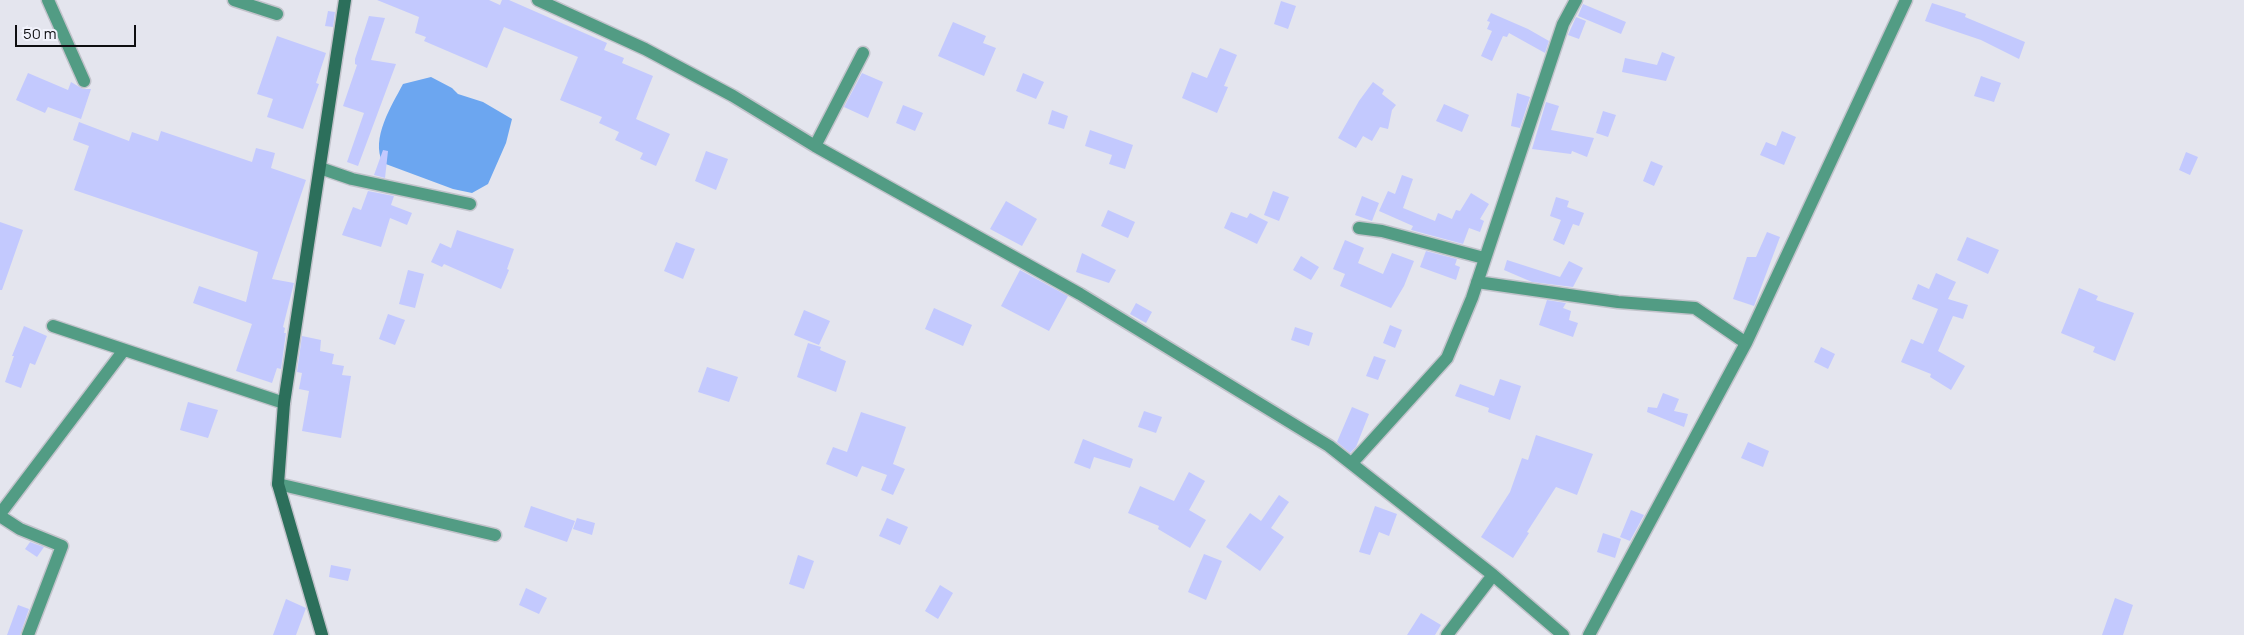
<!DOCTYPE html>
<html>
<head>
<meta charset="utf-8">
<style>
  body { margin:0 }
  #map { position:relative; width:2244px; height:635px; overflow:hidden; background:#e4e5ee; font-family:Manrope,sans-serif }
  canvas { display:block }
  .scale { position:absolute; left:15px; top:25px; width:121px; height:22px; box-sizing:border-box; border:2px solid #0e0e11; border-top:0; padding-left:6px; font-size:15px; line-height:18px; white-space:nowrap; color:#0e0e11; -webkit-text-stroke:4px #f1f2fb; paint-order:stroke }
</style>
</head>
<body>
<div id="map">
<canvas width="2244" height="635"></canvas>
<div class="scale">50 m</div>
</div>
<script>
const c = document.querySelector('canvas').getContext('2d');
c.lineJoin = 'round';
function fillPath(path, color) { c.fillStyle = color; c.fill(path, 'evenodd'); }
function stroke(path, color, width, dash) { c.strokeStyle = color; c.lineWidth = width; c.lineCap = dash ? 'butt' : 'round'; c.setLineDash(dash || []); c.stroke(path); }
const water = new Path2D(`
  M431,77L452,88L458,94L483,102L512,119L506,143L488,184L472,193L453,189L383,163C370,139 392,105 403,84Z`);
const building = new Path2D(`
  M377,0H489L500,5L502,0H509L607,43L604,50L624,58L622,63L653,76L636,119L670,134L656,166L640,159L643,153L615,140L619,132L599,123L602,117L560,100L578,57L504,27L487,68L424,41L426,37L415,33L419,17Z
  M1281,1L1296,6L1288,29L1274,24Z
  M1932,3L1966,14L1965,17L2025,42L2019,59L1981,40L1925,21Z
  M1583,4L1626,22L1621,34L1578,16Z
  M328,11L335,12L333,27L325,26Z
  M1491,13L1528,29L1549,41L1545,53L1509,33L1507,37L1503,36L1492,61L1481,56L1492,31L1487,29L1490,22L1487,21Z
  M369,16L385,18L371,60L396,64L358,166L347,162L364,113L343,106L357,65L355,64V59Z
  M1576,17L1586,21L1579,39L1568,35Z
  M953,22L986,36L983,43L996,48L984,76L938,56Z
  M277,36L326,53L316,83L319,84L303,129L267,117L273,99L257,94Z
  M1220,48L1237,55L1224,86L1228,87L1217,113L1182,98L1192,72L1207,78Z
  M1662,52L1675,57L1666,81L1622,72L1625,58L1657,65Z
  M28,73L68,90L71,82L83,89H91L81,119L48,107L45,113L16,100Z
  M862,73L883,82L868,118L844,107Z
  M1023,73L1044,82L1036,99L1016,91Z
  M1981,76L2001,83L1994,102L1974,96Z
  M1373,82L1384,90L1382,94L1396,105L1392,110L1388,129L1380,127L1372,141L1363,136L1356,148L1338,138L1359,101Z
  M1517,93L1530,97L1520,128L1511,126Z
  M1546,102L1559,106L1551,130L1594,138L1587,157L1572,151L1571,154L1532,149Z
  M1444,104L1469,115L1462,132L1436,121Z
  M903,105L923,113L915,131L896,123Z
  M1052,110L1068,116L1064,129L1048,124Z
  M1603,111L1616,115L1608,137L1596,133Z
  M79,122L129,141L132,132L158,141L161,131L252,162L256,148L275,153L271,168L306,180L272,279L294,283L283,327L285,328L284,333H286L281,369L277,368L272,383L236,371L252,324L193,303L199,286L246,302L258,252L74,190L89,146L73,140Z
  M1090,130L1133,145L1125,169L1109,164L1112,155L1085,146Z
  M1782,131L1796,137L1784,165L1760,155L1766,142L1776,146Z
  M383,150L388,151L385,178L374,175Z
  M706,151L728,159L716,190L695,181Z
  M2186,152L2198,157L2190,175L2179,170Z
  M1651,161L1663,166L1654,186L1643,181Z
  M1402,175L1413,179L1403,208L1435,221L1438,213L1452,219L1456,210L1460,211L1471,193L1489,204L1480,219L1484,221L1480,232L1469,228L1463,244L1411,230L1413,226L1379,211L1388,191L1395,194Z
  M368,191L394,196L391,205L412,213L407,225L390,218L381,247L342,235L353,207L361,210Z
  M1273,191L1289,197L1279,221L1264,215Z
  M1362,196L1379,203L1372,221L1355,215Z
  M1556,197L1569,201L1567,207L1584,213L1579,226L1573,224L1564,245L1553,240L1561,220L1550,216Z
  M1006,201L1037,219L1022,246L990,229Z
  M1108,210L1135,222L1128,238L1101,226Z
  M1231,212L1247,218L1250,213L1268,222L1257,244L1224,228Z
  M0,222L23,230L2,290H0Z
  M457,230L514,249L507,269L509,270L501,289L444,264L442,267L431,262L440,243L451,248Z
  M1767,232L1780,237L1754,306L1733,299L1747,257H1756Z
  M1967,237L1999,250L1988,274L1957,260Z
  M1345,240L1364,248L1358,263L1383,274L1392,253L1414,261L1404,286L1391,308L1340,286L1345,274L1333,269Z
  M676,242L695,249L683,279L664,271Z
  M1426,251L1457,259L1455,265L1460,267L1456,280L1420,267Z
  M1082,253L1116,270L1109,283L1076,272Z
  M1301,256L1319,267L1311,280L1293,270Z
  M1507,260L1560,277L1569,261L1583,268L1573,287L1532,282L1504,270Z
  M408,270L424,274L415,308L399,304Z
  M1020,270L1068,296L1049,331L1001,306Z
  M1936,273L1956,282L1948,299L1968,305L1963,319L1953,316L1938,351L1965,366L1951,390L1930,377L1931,374L1901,362L1911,339L1923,344L1938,309L1912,299L1918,284L1929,289Z
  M2079,288L2098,296L2096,300L2134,313L2115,361L2093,352L2095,347L2061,333Z
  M1547,300L1566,303L1563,308L1571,311L1569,320L1578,323L1573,337L1539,325Z
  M1136,303L1152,312L1146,323L1130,314Z
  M934,308L972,325L963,346L925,329Z
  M804,310L830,321L819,345L794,335Z
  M388,314L405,320L395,345L379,339Z
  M1390,325L1402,330L1395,348L1383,343Z
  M24,326L47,336L35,365L30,363L21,388L5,382L14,356H12Z
  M1295,327L1313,333L1309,346L1291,340Z
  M302,336L321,340L320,351L334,354L332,364L344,366L342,375L351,376L341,438L302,431L309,391L299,389L302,373L297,372Z
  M808,343L821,347L820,350L846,361L836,392L797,377Z
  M1821,347L1835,354L1828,369L1814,362Z
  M1374,356L1386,360L1378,380L1366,376Z
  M707,367L738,377L729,402L698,392Z
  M1500,379L1521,386L1510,420L1488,412L1489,408L1455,396L1460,384L1494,396Z
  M1663,393L1679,399L1674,411L1688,414L1684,427L1647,412L1648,407L1657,408Z
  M188,402L218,410L208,438L180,430Z
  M1352,407L1369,414L1356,447L1350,453L1337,442Z
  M1144,411L1162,417L1156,433L1138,427Z
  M861,412L906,427L893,464L905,469L893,495L881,490L887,475L862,466L857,477L826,464L833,447L847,452Z
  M1536,435L1593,454L1577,495L1556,487L1527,532L1529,533L1513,558L1481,537L1510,492L1522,458L1528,460Z
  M1083,439L1133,459L1130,468L1094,457L1090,469L1074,463Z
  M1748,442L1769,451L1763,467L1741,458Z
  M1189,472L1205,481L1189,510L1206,520L1190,548L1158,529L1159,526L1128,513L1140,486L1174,501Z
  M1279,495L1289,502L1271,528L1284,537L1260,571L1226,547L1250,513L1261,521Z
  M531,506L575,521L567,542L524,527Z
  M1375,506L1397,514L1389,536L1379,532L1370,555L1359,552Z
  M1631,510L1644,515L1630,541L1620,537Z
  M577,518L595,523L592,535L573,529Z
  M887,518L908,527L900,545L879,536Z
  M1603,533L1621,539L1615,558L1597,552Z
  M30,542L44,547L37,557L25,549Z
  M1204,554L1222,561L1206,600L1188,592Z
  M798,555L814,561L804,589L789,584Z
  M331,565L351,569L348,581L329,577Z
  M940,585L953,593L938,619L925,611Z
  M526,588L547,598L539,614L519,605Z
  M2115,598L2133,605L2123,635H2102Z
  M286,599L306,608L296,635H273Z
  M18,605L29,609L20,635H7Z
  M1421,613L1441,625L1435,635H1407Z`);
const street = new Path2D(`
  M48,0L84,81
  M234,0L277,14
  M538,0L645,49L733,96L815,146L1080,294L1329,446L1493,575L1563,635
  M815,146L863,53
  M320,168L352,179L470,204
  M1359,228L1382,231L1484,258
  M1477,282L1618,302L1695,308L1746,343
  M53,326L284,403
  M1352,463L1447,358L1472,298L1563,24L1576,0
  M278,484L495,535
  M0,514L124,350
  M0,516L20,529L62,546L28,635
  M1447,635L1493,575
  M1589,635L1746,343L1906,0`);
const secondary = new Path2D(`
  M322,635L278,484L284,403L345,0`);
fillPath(water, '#6ca6f0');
fillPath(building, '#c3c9fe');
stroke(street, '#c2c3cb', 15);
stroke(secondary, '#c2c3cb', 15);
stroke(street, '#529c84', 12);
stroke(secondary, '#2c6f5b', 12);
</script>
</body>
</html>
